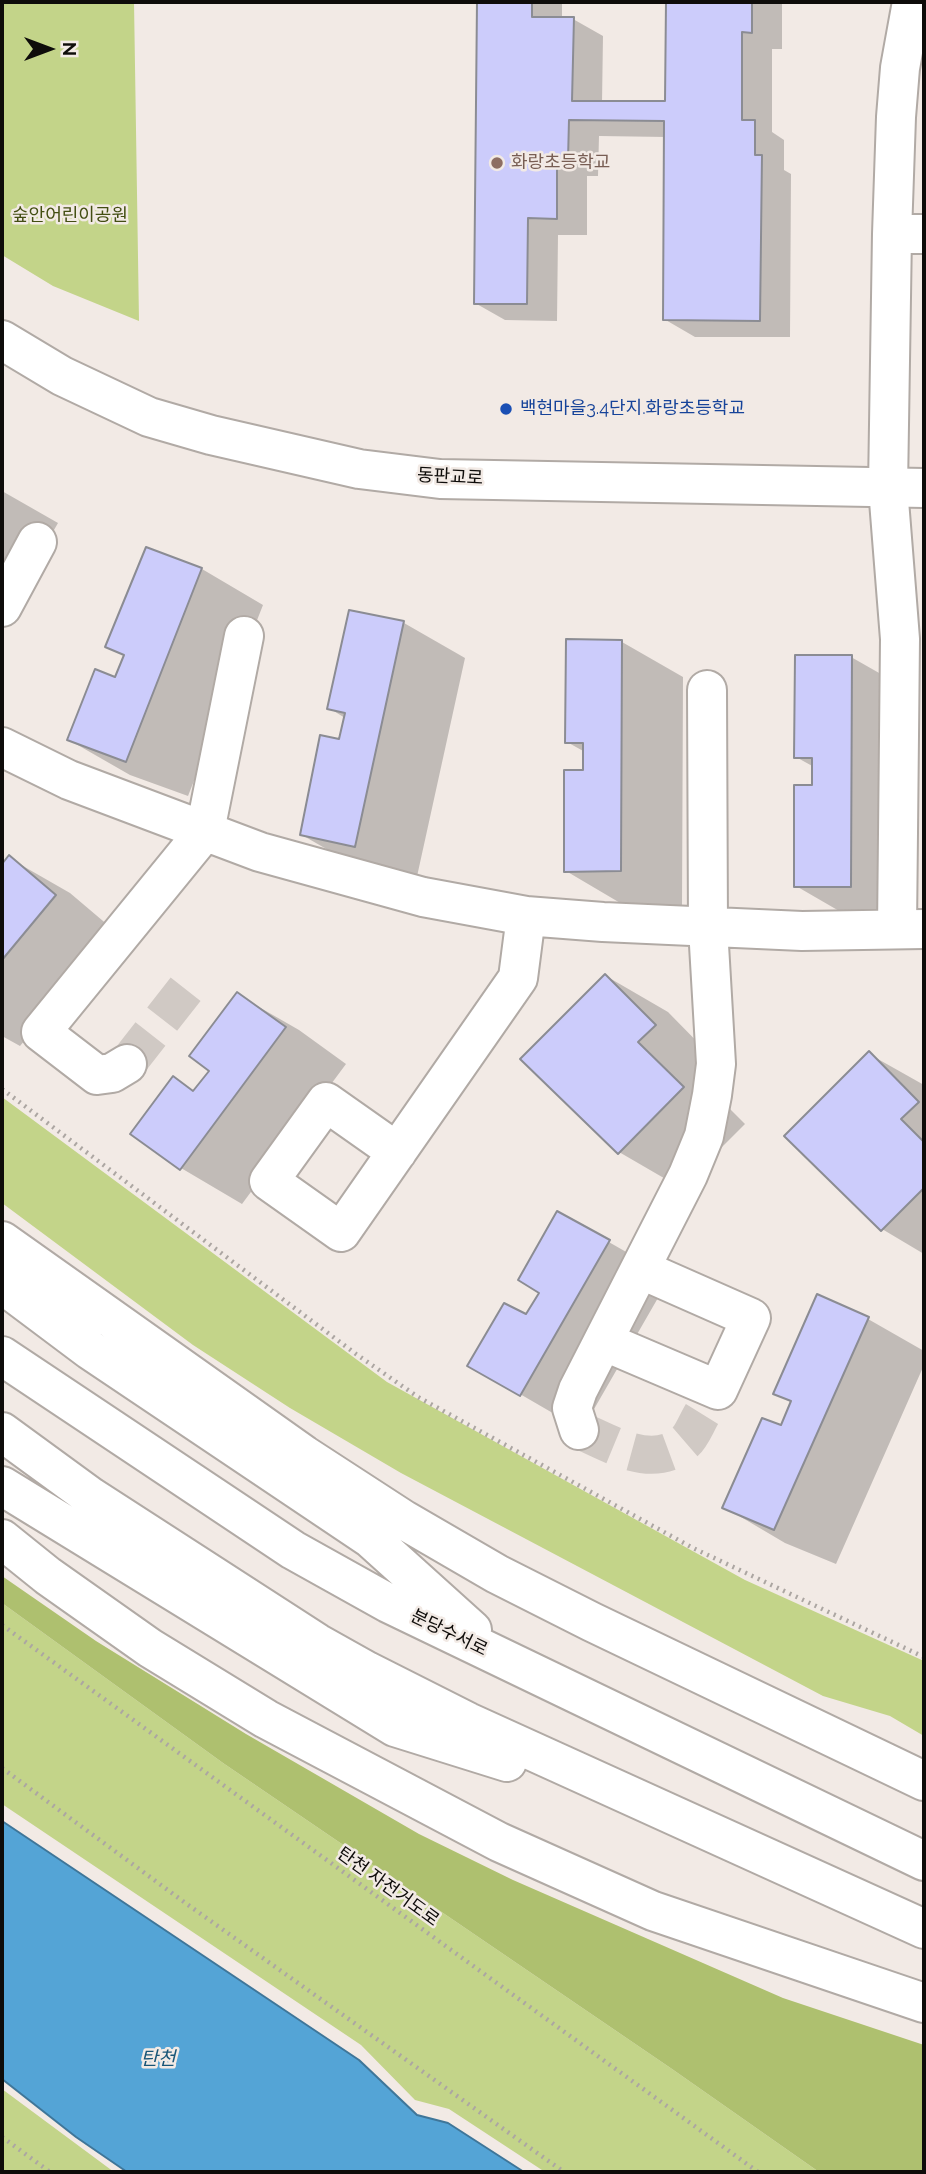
<!DOCTYPE html>
<html>
<head>
<meta charset="utf-8">
<style>
  body { margin:0 }
  #map { position:relative; width:926px; height:2174px; overflow:hidden; background:#f2eae5; font-family:Raleway,sans-serif }
  canvas { display:block }
  .frame { position:absolute; inset:0; border:4px solid #0e0c0a; pointer-events:none }
  .north { position:absolute; left:14px; top:14px; width:70px; height:70px; -webkit-text-stroke:5px #f2eae5; paint-order:stroke; rotate:90deg; font-size:19px; font-weight:700; line-height:28px; text-align:center; color:#0e0c0a }
  .north::after { content:''; display:block; margin:auto; width:24px; height:32px; background:#0e0c0a; clip-path:polygon(50% 0,100% 100%,50% 72%,0 100%) }
</style>
</head>
<body>
<div id="map">
<canvas width="926" height="2174"></canvas>
<div class="frame"></div>
<div class="north">N</div>
</div>
<script>
const c = document.querySelector('canvas').getContext('2d');
c.lineJoin = 'round';
function fillPath(path, color) { c.fillStyle = color; c.fill(path, 'evenodd'); }
function stroke(path, color, width, dash) { c.strokeStyle = color; c.lineWidth = width; c.lineCap = dash ? 'butt' : 'round'; c.setLineDash(dash || []); c.stroke(path); }
function drawText(font, color, halo, rows, align = 'center') {
  c.font = font + ' Raleway,"Noto Sans KR",sans-serif'; c.lineWidth = 5; c.setLineDash([]); c.textBaseline = 'middle'; c.strokeStyle = halo; c.fillStyle = color; for (const [text, x, y, turn = 0] of rows) {
    c.save(); c.translate(x, y); c.rotate((+turn || 0) * Math.PI / 180); c.textAlign = isNaN(turn) ? turn : align; if (halo) c.strokeText(text, 0, 0); c.fillText(text, 0, 0); c.restore();
  }
}
const green = new Path2D(`
  M2,2H134L139,321L53,286L2,255Z
  M2,1097L387,1382L745,1580L924,1661V1736L890,1716L823,1696L401,1473L290,1408L193,1345L2,1203Z
  M2,1603L223,1763L672,2069L819,2172H545L449,2109L415,2100L361,2045L2,1804Z
  M2,2089L114,2172H2Z`);
const forest = new Path2D(`
  M2,1576L96,1641L246,1734L419,1834L513,1880L783,1998L924,2045V2172H819L672,2069L223,1763L2,1603Z`);
const water = new Path2D(`
  M2,1821L359,2060L417,2115L448,2123L524,2172H127L76,2137L2,2079Z`);
const shadow = new Path2D(`
  M478,2H562V19H573L603,36L602,103H667V2H782V49H772V132L784,140V170L791,174L790,337H695L664,319L666,137L599,136L598,176H587V235H558L557,321L505,320L475,303Z
  M2,491L58,523L2,621Z
  M147,549L202,569L263,605L188,796L130,775L69,740L116,679L125,656L108,646Z
  M350,612L404,623L465,658L416,881L363,870L302,835L340,742L345,718L329,708Z
  M622,642L683,677L682,906L627,907L566,871L585,772V752L567,742Z
  M851,657L909,690L908,919H853L796,886L814,787V767L796,757Z
  M9,858L70,893L116,932L20,1046L2,1036V866Z
  M606,976L668,1012L717,1062L699,1078L745,1124L681,1188L619,1152Z
  M238,995L299,1030L346,1064L242,1204L181,1168L173,1079L195,1091L211,1070Z
  M869,1054L924,1085V1254L882,1229Z
  M558,1213L670,1277L582,1430L470,1365L527,1317L541,1292Z
  M818,1297L868,1319L924,1351V1365L836,1564L785,1543L724,1507L782,1427L792,1403L775,1393Z`);
const building = new Path2D(`
  M477,2H532V17H574L572,101H665L666,2H752V33L742,32V120H755V155H762L760,321L663,320L664,121L569,120L568,160H557V219L528,218L527,304H474Z
  M146,547L202,568L126,762L67,740L95,669L115,677L124,655L105,647Z
  M349,610L404,621L355,847L300,835L320,735L339,739L345,713L327,709Z
  M566,639L622,640L621,871L564,872V770H583V743H565Z
  M795,655H852L851,887H794V785H812V758H794Z
  M9,855L56,895L2,960V864Z
  M605,974L656,1025L638,1042L684,1087L618,1154L520,1059Z
  M237,992L286,1027L180,1170L130,1134L173,1076L193,1091L209,1071L189,1056Z
  M869,1051L919,1102L901,1119L924,1142V1188L881,1231L784,1136Z
  M557,1211L610,1240L520,1396L467,1366L504,1303L526,1314L539,1293L518,1280Z
  M817,1294L869,1317L774,1530L722,1508L762,1418L781,1425L791,1401L773,1394Z`);
const minorTunnel = new Path2D(`
  M127,1064L196,976
  M579,1430C612,1444 653,1471 685,1442C692,1436 697,1422 702,1414`);
const path = new Path2D(`
  M2,1089L356,1354L418,1397L693,1548L924,1657
  M2,1625L758,2172
  M2,1768L184,1902L564,2172
  M2,2137L50,2172`);
const minor = new Path2D(`
  M892,234H924
  M2,607L37,542
  M2,747L69,780L260,852L423,897L526,916L603,922L802,931L924,929
  M897,929L900,639L888,488L892,234L896,117L900,68L912,2
  M127,1064L112,1073L97,1075L41,1032L205,831L244,636
  M397,1152L326,1102L269,1181L341,1232L518,978L526,916
  M603,1341L718,1390L751,1318L640,1269
  M579,1430L572,1408L578,1390L688,1175L704,1136L712,1095L716,1064L708,928L707,690`);
const major = new Path2D(`
  M2,340L62,376L149,417L211,435L359,469L440,479L924,488`);
const highway = new Path2D(`
  M2,1241L304,1455L404,1520L497,1574L592,1622L924,1781
  M2,1284L90,1350L370,1538L472,1630
  M2,1356L293,1550L388,1603L924,1861
  M2,1432L91,1497L317,1643L367,1671L468,1722L924,1929
  M2,1486L395,1727L507,1762
  M2,1539L48,1576L150,1648L266,1719L499,1842L653,1911L924,2003`);
const markers = [
  [497,163,7,"#8d6e63"],
  [506,409,7,"#1a4fb4"]
];
const educationNames = [
  ["화랑초등학교",511,163]
];
const parkNames = [
  ["숲안어린이공원",70,216]
];
const transitNames = [
  ["백현마을3.4단지.화랑초등학교",520,409]
];
const streetNames = [
  ["동판교로",450,477,3],
  ["분당수서로",449,1633,26],
  ["탄천 자전거도로",388,1887,36]
];
const waterNames = [
  ["탄천",158,2059]
];
fillPath(green, '#c3d489');
fillPath(forest, '#aec06f');
fillPath(water, '#54a4d6');
stroke(water, '#3f7699', 2);
fillPath(shadow, '#0003');
fillPath(building, '#ccccfb');
stroke(building, '#8b8c93', 2);
stroke(minorTunnel, '#d0c9c4', 38, [38, 19]);
stroke(minor, '#b1aaa5', 42);
stroke(major, '#b1aaa5', 42);
stroke(highway, '#b1aaa5', 42);
stroke(path, '#aca6a2', 4.5, [2, 5]);
stroke(minor, '#fff', 38);
stroke(major, '#fff', 38);
stroke(highway, '#fff', 38);
for (const [x, y, r, color] of markers) { const dot = new Path2D(); dot.arc(x, y, r, 0, 2 * Math.PI); c.fillStyle = color; c.fill(dot); stroke(dot, '#f2eae5', 2.5); }
drawText('18px', '#785e54', '#f2eae5', educationNames, 'left');
drawText('18px', '#434e12', '#f2eae5', parkNames);
drawText('18px', '#164399', '#f2eae5', transitNames, 'left');
drawText('18px', '#0e0c0a', '#f2eae5', streetNames);
drawText('italic 19px', '#185577', '#f2eae5', waterNames);
</script>
</body>
</html>
